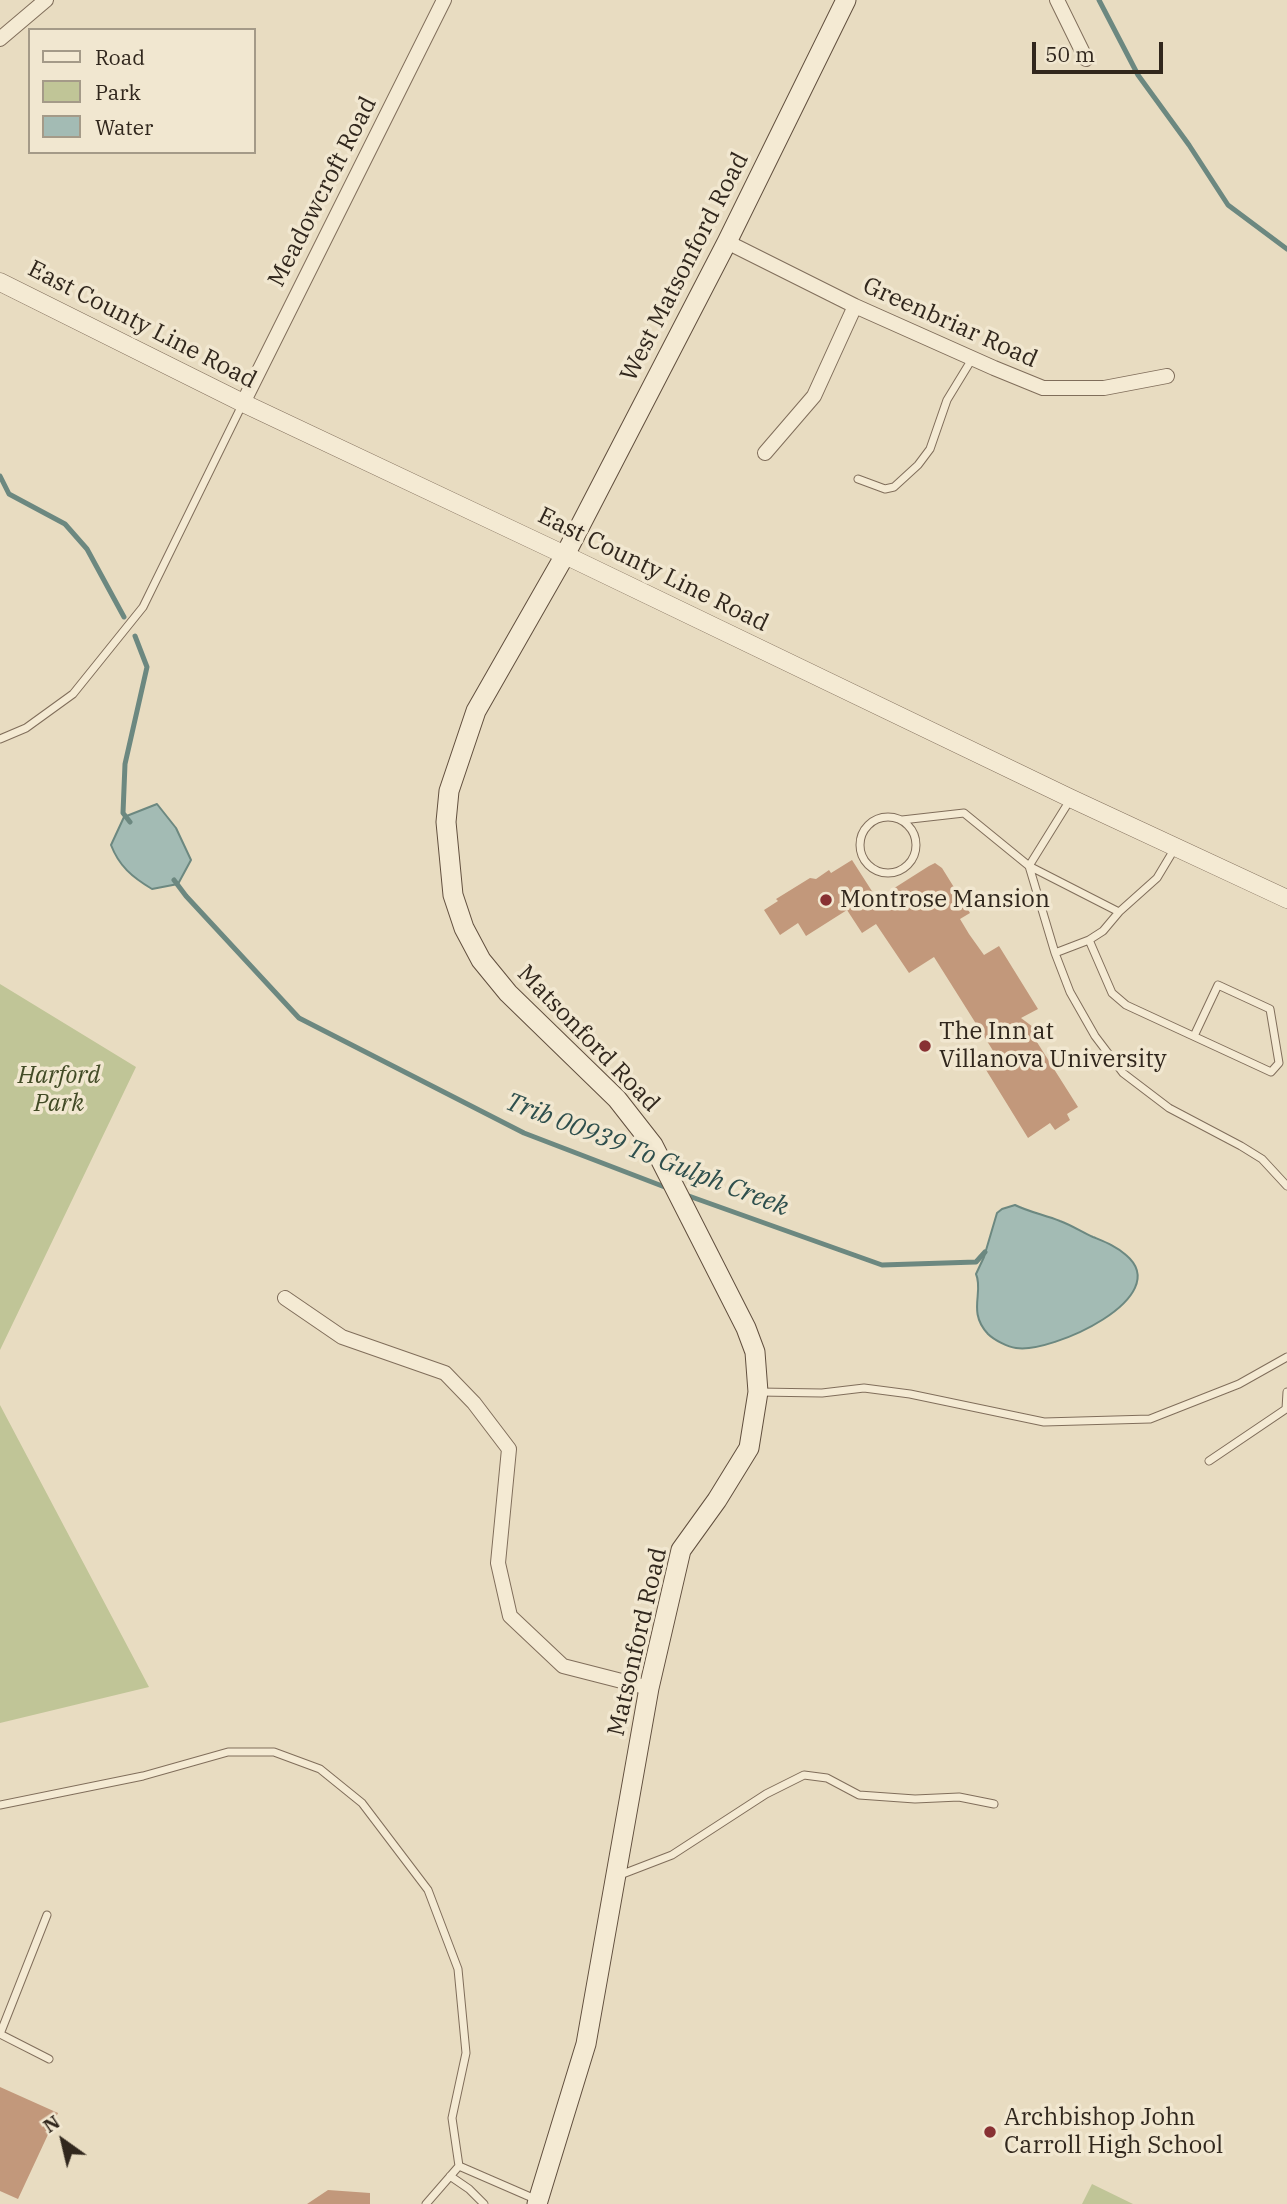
<!DOCTYPE html>
<html>
<head>
<meta charset="utf-8">
<style>
  body { margin:0 }
  #map { position:relative; width:1287px; height:2204px; overflow:hidden; background:#e8dcc1; font-family:"IBM Plex Serif",serif }
  canvas { display:block }
  .legend { position:absolute; left:28px; top:28px; width:228px; height:126px; box-sizing:border-box; background:#f1e7d0; border:2px solid #a49a88; margin:0; padding:9px 12px; list-style:none; font-size:21px; color:#31271d }
  .legend li { display:flex; align-items:center; gap:14px; height:35px }
  .legend b { width:35px; border:2px solid #a49a88 }
  .north { position:absolute; left:28px; top:2106px; width:70px; height:70px; -webkit-text-stroke:5px #f1e7d0; paint-order:stroke; rotate:326deg; font-size:19px; font-weight:700; line-height:28px; text-align:center; color:#31271d }
  .north::after { content:''; display:block; margin:auto; width:24px; height:32px; background:#31271d; clip-path:polygon(50% 0,100% 100%,50% 72%,0 100%) }
  .scale { position:absolute; left:1032px; top:42px; width:131px; height:32px; box-sizing:border-box; border:4px solid #31271d; border-top:0; padding-left:9px; font-size:21px; line-height:24px; white-space:nowrap; color:#31271d; -webkit-text-stroke:5px #f1e7d0; paint-order:stroke }
</style>
</head>
<body>
<div id="map">
<canvas width="1287" height="2204"></canvas>
<ul class="legend">
<li><b style="height:9px;background:#f4ead3"></b>Road</li>
<li><b style="height:19px;background:#c0c597"></b>Park</li>
<li><b style="height:19px;background:#a3bbb4"></b>Water</li>
</ul>
<div class="north">N</div>
<div class="scale">50 m</div>
</div>
<script>
const c = document.querySelector('canvas').getContext('2d');
c.lineJoin = 'round';
function fillPath(path, color) { c.fillStyle = color; c.fill(path, 'evenodd'); }
function stroke(path, color, width, dash) { c.strokeStyle = color; c.lineWidth = width; c.lineCap = dash ? 'butt' : 'round'; c.setLineDash(dash || []); c.stroke(path); }
function drawText(font, color, halo, rows, align = 'center') {
  c.font = font + ' "IBM Plex Serif",serif'; c.lineWidth = 7; c.setLineDash([]); c.textBaseline = 'middle'; c.strokeStyle = halo; c.fillStyle = color; for (const [text, x, y, turn = 0] of rows) {
    c.save(); c.translate(x, y); c.rotate((+turn || 0) * Math.PI / 180); c.textAlign = isNaN(turn) ? turn : align; if (halo) c.strokeText(text, 0, 0); c.fillText(text, 0, 0); c.restore();
  }
}
const green = new Path2D(`
  M0,984L136,1067L0,1350Z
  M0,1405L149,1687L0,1723Z
  M1092,2184L1133,2204H1082Z`);
const water = new Path2D(`
  M157,804L176,828L191,860L178,884L152,889C132,877 119,866 111,845L124,817Z
  M1015,1205C1029,1212 1045,1215 1060,1221C1071,1225 1082,1232 1093,1237C1105,1242 1116,1246 1126,1255C1176,1297 1051,1354 1016,1348C1008,1347 994,1340 988,1334C967,1312 984,1292 976,1274L984,1257L997,1213L1002,1209Z`);
const stream = new Path2D(`
  M1099,0L1138,75L1189,145L1228,205L1287,249
  M0,476L9,494L65,524L87,549L124,617
  M130,822L123,813L125,764L147,667L135,636
  M174,880L186,896L299,1018L524,1133L670,1189
  M686,1195L882,1265L976,1262L985,1252`);
const building = new Path2D(`
  M852,860L877,899L929,866L935,863L942,868L970,913L960,919L969,934L984,955L999,946L1038,1009L1021,1018L1037,1030L1035,1039L1078,1107L1067,1114L1070,1120L1055,1130L1050,1123L1028,1138L983,1065L997,1057L934,957L909,973L876,924L862,933L847,910L806,936L798,923L780,935L764,910L778,901L776,899L810,878L816,879L829,870L831,873Z
  M0,2087L58,2113L18,2199L0,2191Z
  M328,2190L370,2193V2204H307Z`);
const service = new Path2D(`
  M858,479L885,489L894,487L918,465L930,449L947,400L972,359
  M0,739L26,728L73,694L143,607L243,403
  M860 845a28 28 0 1 1 56 0a28 28 0 1 1-56 0Z
  M902,820L964,813L1029,866L1119,912L1103,931L1089,940L1055,953L1029,866L1070,800
  M1119,912L1157,878L1175,848
  M1089,940L1112,993L1126,1005L1271,1072L1279,1063L1270,1009L1218,985L1194,1036
  M1055,953L1070,992L1095,1036L1123,1073L1169,1108L1241,1146L1262,1159L1287,1186
  M759,1392L822,1393L864,1388L910,1394L1044,1422L1150,1419L1239,1384L1287,1357
  M1209,1461L1286,1409L1287,1392
  M0,1805L143,1776L228,1752H274L320,1769L362,1803L428,1890L458,1969L466,2053L452,2118L459,2166L426,2204
  M620,1875L672,1855L766,1794L804,1775L827,1778L859,1795L915,1799L959,1797L994,1804
  M0,2034L47,1915
  M0,2034L49,2059
  M459,2166L535,2199
  M450,2176L469,2189L484,2204`);
const minor = new Path2D(`
  M1057,0L1086,59
  M0,39L46,0
  M727,242L855,306L994,368L1043,388H1104L1167,376
  M243,403L444,0
  M765,453L814,396L855,306
  M285,1298L342,1337L445,1373L474,1403L509,1449L498,1563L510,1616L563,1666L649,1688`);
const tertiary = new Path2D(`
  M0,282L243,403L565,555L1070,798L1287,899`);
const secondary = new Path2D(`
  M537,2204L586,2044L649,1688L681,1550L717,1500L749,1448L758,1392L755,1352L746,1328L653,1145L617,1099L508,993L481,960L464,928L453,895L446,822L449,791L476,711L565,555L727,242L846,0`);
const markers = [
  [826,900,7,"#883133"],
  [925,1046,7,"#883133"],
  [990,2132,7,"#883133"]
];
const streetNames = [
  ["Meadowcroft Road",323,192,-63],
  ["West Matsonford Road",685,267,-63],
  ["Greenbriar Road",950,323,24],
  ["East County Line Road",142,325,27],
  ["East County Line Road",653,570,26],
  ["Matsonford Road",588,1039,46],
  ["Matsonford Road",638,1642,-77]
];
const poiNames = [
  ["Montrose Mansion",840,900],
  ["The Inn at",939,1032],
  ["Villanova University",939,1060],
  ["Archbishop John",1004,2118],
  ["Carroll High School",1004,2146]
];
const parkNames = [
  ["Harford",59,1076],
  ["Park",59,1104]
];
const waterNames = [
  ["Trib 00939 To Gulph Creek",647,1155,21]
];
fillPath(green, '#c0c597');
fillPath(water, '#a3bbb4');
stroke(water, '#6c8880', 2);
stroke(stream, '#6c8880', 5);
fillPath(building, '#c2987b');
stroke(service, '#806e5b', 9);
stroke(minor, '#806e5b', 16);
stroke(tertiary, '#806e5b', 19);
stroke(secondary, '#614f3e', 21);
stroke(service, '#f4ead3', 7);
stroke(minor, '#f4ead3', 14);
stroke(tertiary, '#f4ead3', 18);
stroke(secondary, '#f4ead3', 19);
for (const [x, y, r, color] of markers) { const dot = new Path2D(); dot.arc(x, y, r, 0, 2 * Math.PI); c.fillStyle = color; c.fill(dot); stroke(dot, '#f1e7d0', 2.5); }
drawText('24px', '#31271d', '#f1e7d0', streetNames);
drawText('24px', '#31271d', '#f1e7d0', poiNames, 'left');
drawText('italic 24px', '#424b26', '#f1e7d0', parkNames);
drawText('italic 26px', '#2e4f4d', '#f1e7d0', waterNames);
</script>
</body>
</html>
